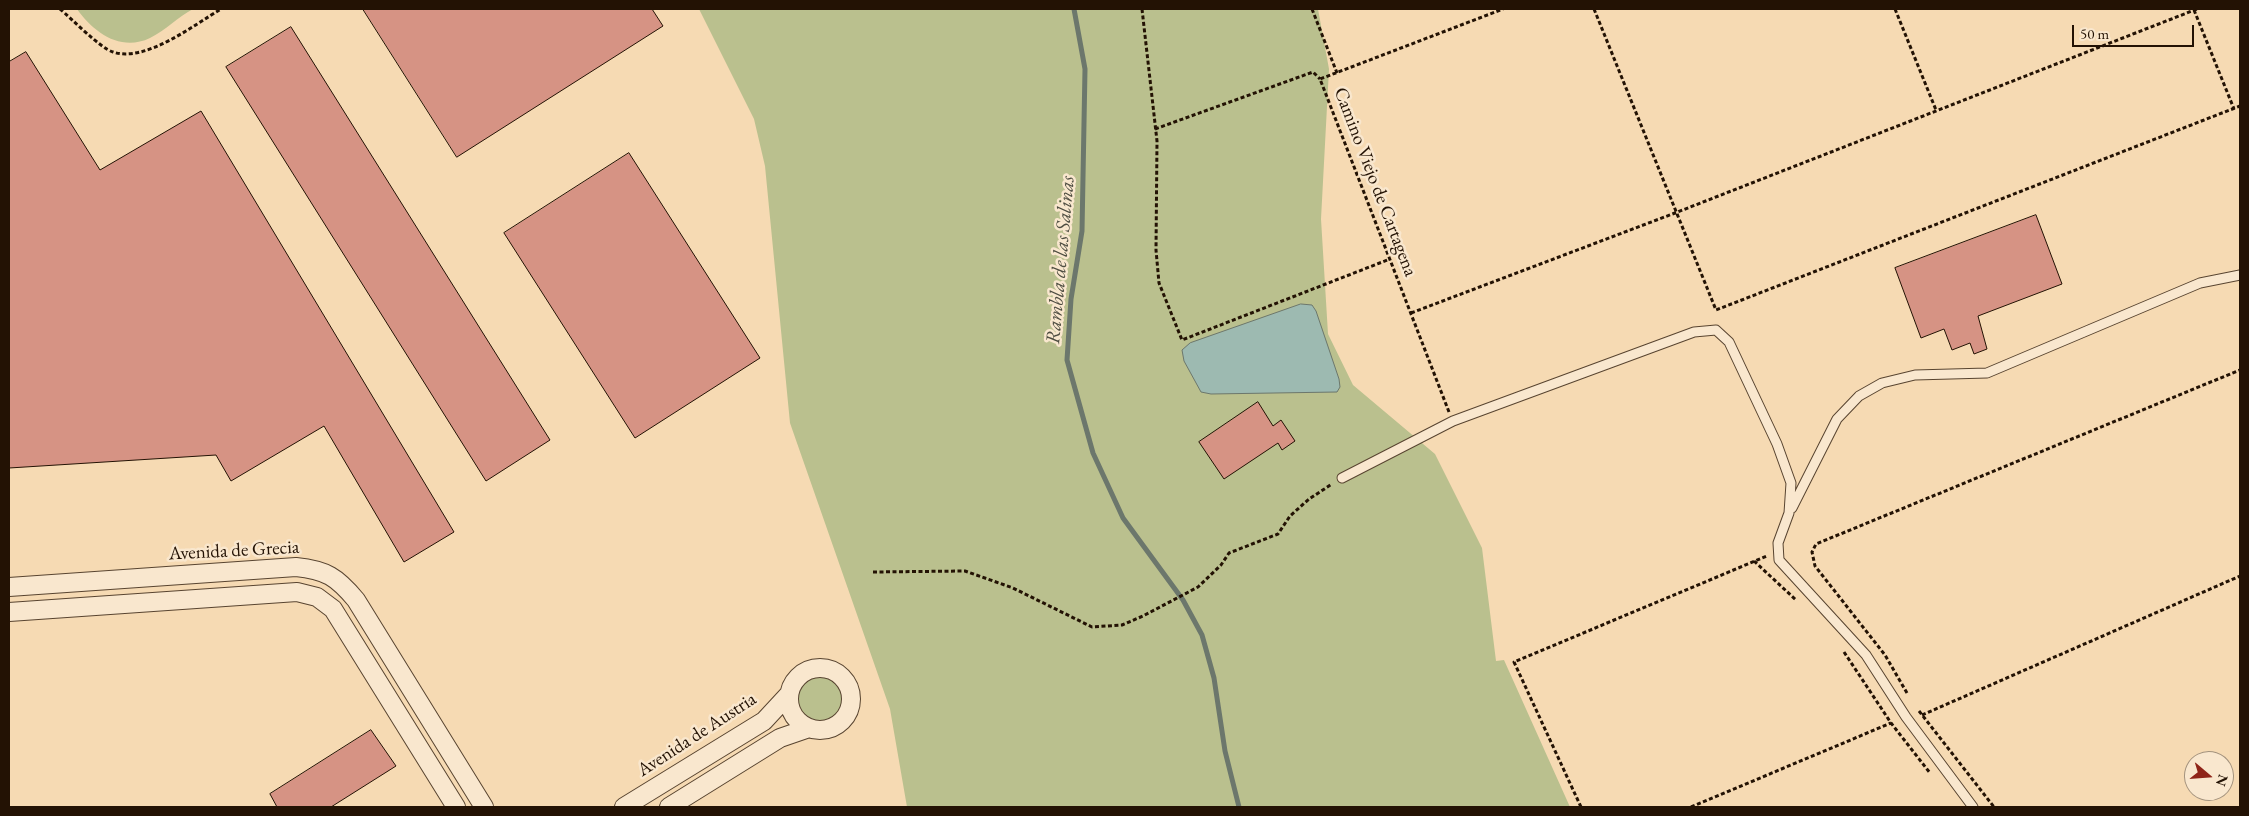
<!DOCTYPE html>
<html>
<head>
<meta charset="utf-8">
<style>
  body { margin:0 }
  #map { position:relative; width:2249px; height:816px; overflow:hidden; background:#f6dab3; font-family:"EB Garamond",serif }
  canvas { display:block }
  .frame { position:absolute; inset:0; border:10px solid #231204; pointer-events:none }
  .north { position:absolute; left:2184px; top:751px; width:50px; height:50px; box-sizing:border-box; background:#f9e7ce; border:1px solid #a3927d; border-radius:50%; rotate:108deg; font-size:14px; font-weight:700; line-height:20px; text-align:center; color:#231204 }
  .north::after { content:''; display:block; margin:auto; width:18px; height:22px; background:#8f2418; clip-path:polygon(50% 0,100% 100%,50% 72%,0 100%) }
  .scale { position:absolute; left:2072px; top:25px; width:122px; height:22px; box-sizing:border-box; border:2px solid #231204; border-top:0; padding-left:6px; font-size:15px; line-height:18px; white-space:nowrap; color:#231204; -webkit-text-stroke:4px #f9e7ce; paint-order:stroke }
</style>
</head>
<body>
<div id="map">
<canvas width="2249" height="816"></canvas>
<div class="frame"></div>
<div class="north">N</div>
<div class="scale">50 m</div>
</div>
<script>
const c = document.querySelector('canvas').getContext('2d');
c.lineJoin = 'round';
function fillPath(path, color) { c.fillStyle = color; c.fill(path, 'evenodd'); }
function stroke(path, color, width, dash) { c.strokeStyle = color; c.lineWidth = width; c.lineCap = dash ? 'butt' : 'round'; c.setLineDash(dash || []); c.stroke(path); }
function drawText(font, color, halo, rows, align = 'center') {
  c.font = font + ' "EB Garamond",serif'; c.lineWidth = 5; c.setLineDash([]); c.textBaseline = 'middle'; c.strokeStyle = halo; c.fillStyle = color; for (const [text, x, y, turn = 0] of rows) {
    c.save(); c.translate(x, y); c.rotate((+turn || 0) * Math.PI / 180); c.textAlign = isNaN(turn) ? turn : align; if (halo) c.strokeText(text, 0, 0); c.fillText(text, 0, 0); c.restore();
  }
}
const green = new Path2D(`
  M77,9H193C178,17 166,30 150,38C121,52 94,33 77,9Z
  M699,9H1318L1329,69L1321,219L1328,334L1353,385L1435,454L1482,548L1496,661L1504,660L1570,807H907L890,709L790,423L765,166L754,119Z
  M796 699a25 25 0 1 1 50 0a25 25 0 1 1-50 0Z`);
const water = new Path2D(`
  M1301,304L1312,305L1316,311L1339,379L1340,387L1337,392L1211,394L1201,392L1184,361L1182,350L1190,343Z`);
const stream = new Path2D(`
  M1074,9L1085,69L1082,231L1071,299L1067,360L1093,453L1123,518L1183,600L1202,635L1214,678L1225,751L1239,807`);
const building = new Path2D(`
  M363,9H652L663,26L457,157Z
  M291,27L550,440L486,481L226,67Z
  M26,52L100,170L201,111L454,532L404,562L324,426L231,481L216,455L9,468V62Z
  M629,153L760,358L635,438L504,233Z
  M2036,215L2062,284L1978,316L1987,349L1974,354L1970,343L1952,350L1944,329L1921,338L1895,268Z
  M1258,402L1273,426L1281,420L1295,441L1282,450L1278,443L1224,479L1199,442Z
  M371,730L396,766L331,807H277L270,794Z`);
const path = new Path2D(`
  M60,9C72,19 100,48 113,52C145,63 194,25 221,9
  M1142,9L1157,141L1156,250L1159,283L1182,340L1390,259
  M1312,9L1337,73
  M1594,9L1716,310L2240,106
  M1895,9L1936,110
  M2194,10L2234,109
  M1155,129L1313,72L1320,79
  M1411,313L1675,213L2197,9
  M1449,412L1320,79L1503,9
  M1754,561L1796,600
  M873,572L965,571L1013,588L1092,627L1122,625L1143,616L1198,587L1221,565L1229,553L1278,534L1290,516L1309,499L1332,484
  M1844,652L1891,723L1930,773
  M1907,693L1885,655L1815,566L1812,552L1816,544L2240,370
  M1919,711L1994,807
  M1922,715L2240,576
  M1581,807L1514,662L1767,556
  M1691,807L1891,723`);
const lane = new Path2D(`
  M1342,478L1453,421L1694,332L1716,330L1729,342L1777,444L1791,483L1789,513L1778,543L1779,560L1866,655L1906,717L1973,807
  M1792,508L1837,419L1859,396L1882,383L1915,375L1987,373L2200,283L2240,275`);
const street = new Path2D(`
  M9,587L296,567C326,570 337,577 356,600L484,807
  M9,612L297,592L317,597L333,609L456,807
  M789 699a31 31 0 1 1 62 0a31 31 0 1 1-62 0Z
  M624,807L764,721L789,694
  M669,807L780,738L809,728`);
const streetNames = [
  ["Camino Viejo de Cartagena",1375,182,69],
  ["Avenida de Grecia",234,551,-3],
  ["Avenida de Austria",697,735,-33]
];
const waterNames = [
  ["Rambla de las Salinas",1061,260,-85]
];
fillPath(green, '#bac08e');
fillPath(water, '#9dbab1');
stroke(water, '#6c776c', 1);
stroke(stream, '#6c776c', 5);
fillPath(building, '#d69384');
stroke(building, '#231204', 1);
stroke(lane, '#584430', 11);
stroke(street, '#584430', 20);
stroke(path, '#231204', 3, [4, 2.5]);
stroke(lane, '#f9e7ce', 9);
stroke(street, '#f9e7ce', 18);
drawText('19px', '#231204', '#f9e7ce', streetNames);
drawText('italic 20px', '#4e4d41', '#f9e7ce', waterNames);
</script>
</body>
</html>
